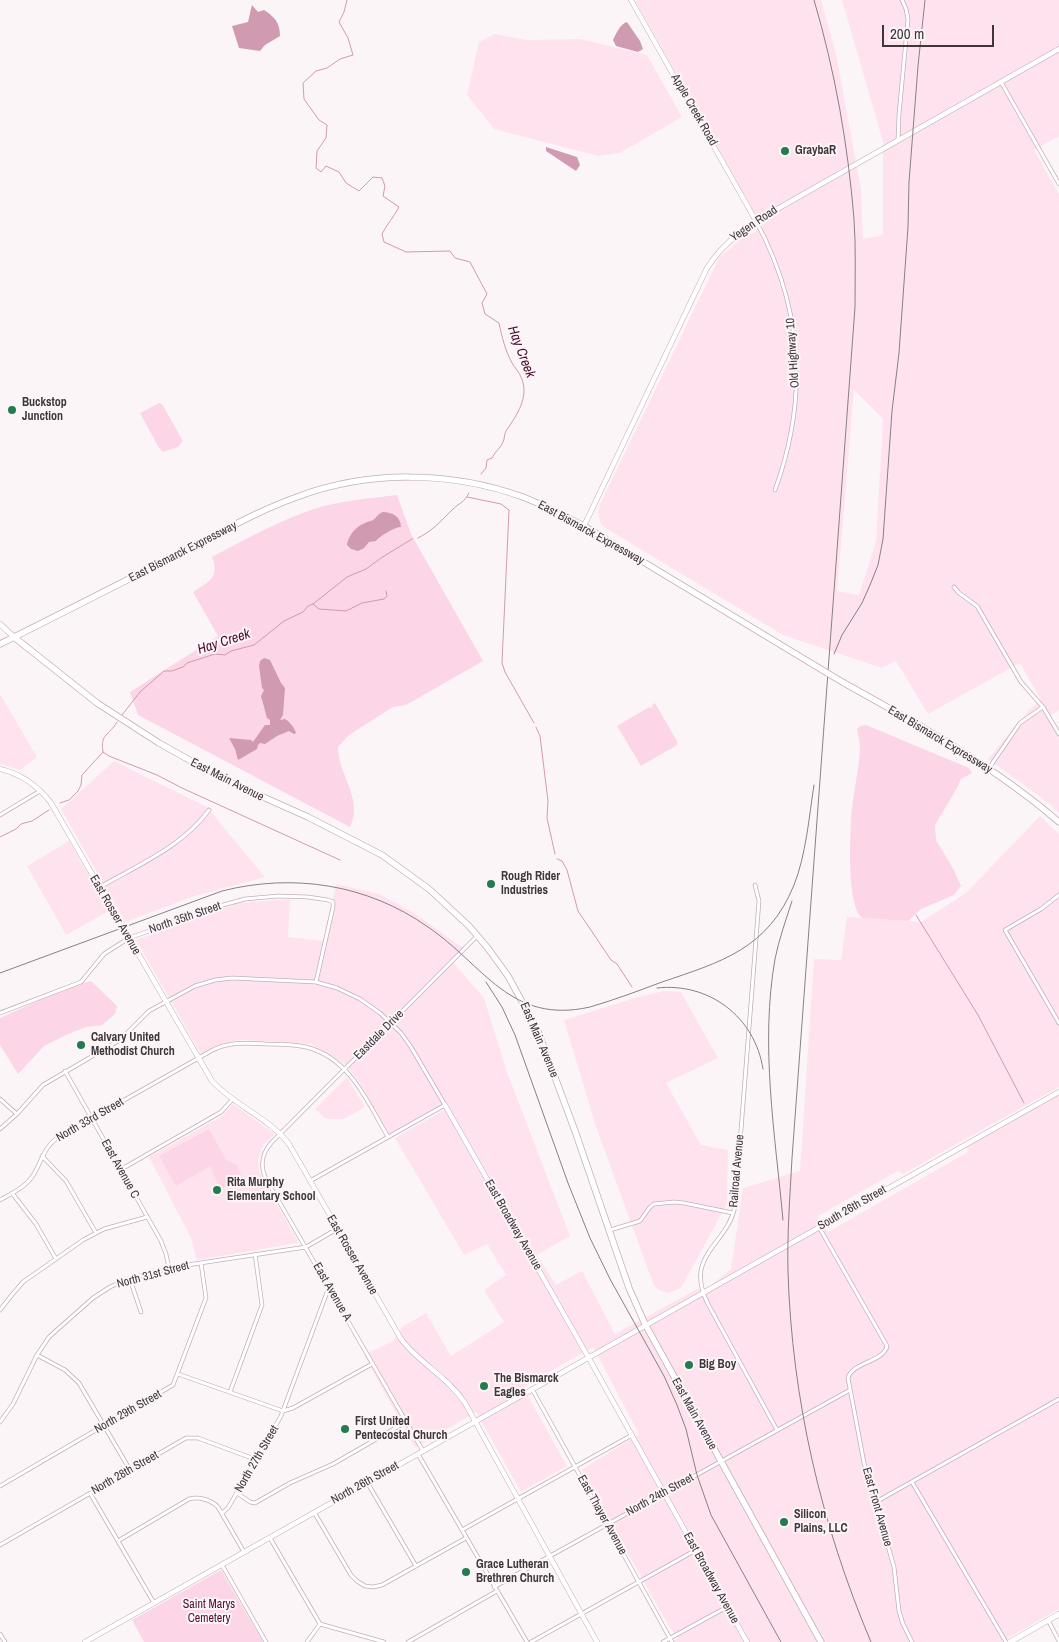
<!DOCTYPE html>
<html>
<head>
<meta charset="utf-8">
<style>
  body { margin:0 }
  #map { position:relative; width:1059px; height:1642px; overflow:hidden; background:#fcf5f8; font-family:"Archivo Narrow",sans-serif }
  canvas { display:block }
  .scale { position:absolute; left:882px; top:25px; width:112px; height:22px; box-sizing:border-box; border:2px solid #3e3639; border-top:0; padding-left:6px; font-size:15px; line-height:18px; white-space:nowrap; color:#3e3639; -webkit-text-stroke:4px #fcf5f8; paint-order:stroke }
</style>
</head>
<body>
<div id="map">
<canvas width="1059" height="1642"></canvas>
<div class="scale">200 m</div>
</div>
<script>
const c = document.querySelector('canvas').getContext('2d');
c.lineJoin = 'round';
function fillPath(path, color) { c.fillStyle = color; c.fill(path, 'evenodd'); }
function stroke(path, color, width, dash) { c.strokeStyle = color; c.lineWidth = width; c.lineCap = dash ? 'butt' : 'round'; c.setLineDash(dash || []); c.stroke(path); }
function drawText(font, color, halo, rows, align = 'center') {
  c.font = font + ' "Archivo Narrow",sans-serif'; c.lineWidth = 4; c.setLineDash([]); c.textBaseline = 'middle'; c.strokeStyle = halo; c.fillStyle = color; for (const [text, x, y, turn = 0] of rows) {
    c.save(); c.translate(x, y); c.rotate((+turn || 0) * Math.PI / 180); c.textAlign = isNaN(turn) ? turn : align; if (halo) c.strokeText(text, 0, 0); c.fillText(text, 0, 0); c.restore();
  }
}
const built = new Path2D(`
  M637,0H821L836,54L861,189L863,239L883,235V142L842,0H1059V136L1034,150L1059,194V710L1050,716L1059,731V813L1050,804L988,759L1029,710L1041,700L1020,663L928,714L896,661L882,668L783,635L602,526L600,522L598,511L601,502L719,258L742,238L763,228L636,2ZM854,390L883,419L876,541L859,595L837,591Z
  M495,34L526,40L580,39L647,55L682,117L620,153L598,156L494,129L467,95L479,42Z
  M0,694L37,757L20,770L0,764Z
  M114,761L207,807L265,877L192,897L125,922L61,809Z
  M1040,816L1059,834V1087L903,1174L898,1171L818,1216L828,1232L968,1152L967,1147L1059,1095V1609L1001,1642H672L678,1638L668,1625L581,1470L639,1434L593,1347L523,1387L567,1466L521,1492L476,1412L415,1448L364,1355L393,1341L402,1327L426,1313L451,1356L504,1322L484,1290L506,1275L487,1244L464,1255L395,1138L444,1110L441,1105L389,1134L361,1085L345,1064L311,1044L241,1040L227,1042L218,1045L201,1054L136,940L239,903L290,899L288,937L323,941L336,884L379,894L411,911L463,948L451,960L484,998L507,1072L570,1236L537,1255L556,1285L582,1271L615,1334L697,1289H706L731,1269L743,1188L800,1171L814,959L841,960L847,917L921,922L966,893Z
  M69,841L109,911L66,935L27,866Z
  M664,991L681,992L718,1058L666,1083L701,1145L728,1150L727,1204L681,1288L669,1293L661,1291L654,1286L595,1124L564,1020L638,997Z
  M347,1077L365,1107L344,1119H326L315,1109Z
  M233,1104L275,1134L264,1144L261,1152L258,1159L259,1171L262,1179L298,1241L297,1243L197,1260L191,1238L149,1157L222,1116Z`);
const green = new Path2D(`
  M159,403L162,404L183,441L178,447L163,452L159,448L140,413Z
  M397,495L411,534L483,661L406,705L393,707L349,735L338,747C338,770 355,789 354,812C354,817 352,822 350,827L138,715L130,692L218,636L193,592C208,582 220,578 212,557C248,538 285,517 324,506C348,500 372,498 397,495Z
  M655,703L677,741V745L641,766L617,726L649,707L650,708L653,707L652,705Z
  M866,725L969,768L972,773L961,779L957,788L935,825L936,840L954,870L961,886L954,895L921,909L908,921L863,918C847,909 850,839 851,821C852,797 859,772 860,748C860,742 858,735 857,729L860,726Z
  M91,981L117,1006L115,1014L102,1025L86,1027L66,1035L44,1046L18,1074L0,1045V1018L64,989Z
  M209,1129L225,1158L224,1159L237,1165L243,1179L220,1189L210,1166L176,1186L159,1156Z
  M221,1570L263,1642H144L132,1620Z`);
const water = new Path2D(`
  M252,5L258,12L264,10C275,17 280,23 280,36L265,45L260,51L239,48L232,26L248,22Z
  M627,22L640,41L643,49L638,52L616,46L613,40C616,34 620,24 627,22Z
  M546,147L577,157L580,165L576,171L546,151Z
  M383,512C392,512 401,517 401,527C395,527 380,536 376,541L369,542L364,548L358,551L351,549L347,545C348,536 356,526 365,523C368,521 370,522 373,520C377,517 378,514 383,512Z
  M264,658L270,660L281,683L285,688L283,715L280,720L285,719C290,722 294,727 296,733L294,734L289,731L277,736L265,744L260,743L258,745L257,749L238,760L235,749L229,738L251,740L253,742L265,725H270V720L267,718L261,696L264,690L262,688L259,666L260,661Z`);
const stream = new Path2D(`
  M347,0L344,12L339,22L348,38L353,55L340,59L327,68L316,71L303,83L304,99L319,120L327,125L326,138L317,151L316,168L321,172L326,166L339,172L346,183L359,191L373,177L382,178L385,186L383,196L399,207C394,217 387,224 382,234L384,242L406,252L450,251L455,258L470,262L487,294L482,303L485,314L499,323C502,337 505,350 512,363C515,368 519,372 521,377C530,396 517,415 506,431C504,434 505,438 503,442C501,448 495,451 492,458L487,460L486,468L481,474
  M467,497L501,504L509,510L502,663L505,672L534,723
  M418,538C432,531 441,521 452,510C459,503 464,503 469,493
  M313,604L319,609L346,611L362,603L384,599L387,596L386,591
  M122,715L140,692L164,671H172L183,667L187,663L215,654L225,655L231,651L254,645L284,621L303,612L308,606L313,604L347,577L366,569L381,558L412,539
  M536,727L540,736L548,801L547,818L555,854
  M103,752L109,756L157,775L182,788L340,860
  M60,803L69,800L78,791L81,785L82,775L103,752C100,733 109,736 117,722
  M0,837L16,829L21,824L32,821L49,810
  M557,859L562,861L567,870L578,911L611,960L617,964L632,987
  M916,915L978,1015L1024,1103`);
const minor = new Path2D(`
  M1001,82L1059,184
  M898,140L899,114L908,19L906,9L902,0
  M756,221C803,308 809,397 775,490
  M954,587L959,593L977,606L1021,682L1043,707L1059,734
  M989,768L1020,723L1043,707
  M0,815L40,791
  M755,885L759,901L735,1206C728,1245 683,1254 708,1304L777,1430
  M100,887C138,865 182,847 209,810
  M1059,895L1041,909L1005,930L1059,1023
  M0,1013L81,982L104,954L129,938L223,905L245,899L278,896L308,897L328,900L333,902V907L316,982
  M65,1071L161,1241L166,1254L169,1268
  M0,1099L17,1114
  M0,1129L17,1114L43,1085L120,1040L149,1011L195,986L215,980L232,978L316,982L337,988L360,999L380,1013L401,1033L411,1047L445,1105L310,1181
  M42,1156L66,1181L96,1233
  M120,1170L221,1112L232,1100
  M12,1193L36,1224L56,1259
  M0,1200C11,1194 24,1188 32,1177C41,1164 43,1148 57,1138L211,1051C229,1041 248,1043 267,1044C280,1044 293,1044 306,1047C350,1058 367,1101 388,1137
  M819,1227L887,1346C884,1362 852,1362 848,1378L864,1463L894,1567L899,1611L903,1624L912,1642
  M610,1230L640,1221L650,1207L654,1204L674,1202L684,1203L733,1213
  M130,1279L141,1312
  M0,1310L11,1296L23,1282L83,1240L104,1229L147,1217
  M37,1355L65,1370L79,1383L130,1470
  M178,1374L283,1411
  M532,1389L672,1642
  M230,1392L262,1305L255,1254
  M283,1411L293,1408L372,1364
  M0,1422L13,1404L37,1355L49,1337L93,1298L110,1287L125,1280L174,1267L306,1247L337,1229
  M423,1451L266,1179C260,1166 261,1155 271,1143L477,936
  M418,1454L527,1642
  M367,1482L416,1566
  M912,1482L1006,1642
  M0,1486L173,1385L206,1298L201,1263
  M90,1493L154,1603
  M237,1493L250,1502L255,1503L290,1483L333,1464L406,1422
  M874,1503L1059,1399
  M314,1512L351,1575L357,1581L365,1586L373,1587L382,1585L466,1538
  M222,1513L228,1508L281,1416L329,1287
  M462,1530L632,1435
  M270,1538L320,1624L384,1642
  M118,1541L189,1499C199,1496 211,1500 218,1507L244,1552
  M0,1545L186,1438H198L257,1460
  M222,1565L266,1642
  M494,1587L850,1390
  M1048,1620L1059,1641
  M0,1634L5,1642
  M307,1642L320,1624
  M408,1642L497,1591
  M531,1642L696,1550
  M663,1642L727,1607`);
const tertiary = new Path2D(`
  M631,0L756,221
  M584,526L707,268C725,240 750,224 779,208L1059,49
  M0,769C21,774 38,786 51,803L212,1081C235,1106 268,1117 289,1144L401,1339C420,1364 448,1377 465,1403L597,1642
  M445,1105L591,1362L747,1642
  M85,1642L1059,1092`);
const secondary = new Path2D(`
  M0,624L14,637
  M1010,1642L1059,1614`);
const primary = new Path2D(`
  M14,637L97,703L159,743L225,780L308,817L382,855L429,889L469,926L487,947L508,976L537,1029L575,1131L629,1288L645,1324L821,1642
  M0,644C61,614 121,583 182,552C220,533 257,511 297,497C369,470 451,471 523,497C544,505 564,516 584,526L814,665
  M844,683C918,724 994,766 1059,822`);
const rail = new Path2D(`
  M814,0C835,71 848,145 854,219C856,248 855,278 855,307L792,1158C790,1196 787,1234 788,1272C792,1400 821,1524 871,1642
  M834,654L842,635L862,603L870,585L878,565L883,539L892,411L899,353L908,227L909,182L918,66L925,0
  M0,973L222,891C293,873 367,884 428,927C484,965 510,1025 590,1007C614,1000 638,991 662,982C721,962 768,949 794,885C806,855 809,817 814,785
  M486,982L502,1007L515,1035L568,1183L590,1238L610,1279L664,1376L677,1405L686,1429L697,1475L711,1515L781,1642
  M657,988C709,982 755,1017 763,1069
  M783,1220C775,1133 760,1045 775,959C779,939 786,920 792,901`);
const primaryBridge = new Path2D(`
  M814,665L844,683`);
const markers = [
  [785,151,5,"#247b4f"],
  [12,410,5,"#247b4f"],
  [491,884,5,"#247b4f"],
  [81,1045,5,"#247b4f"],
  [217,1190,5,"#247b4f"],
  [689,1365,5,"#247b4f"],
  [484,1386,5,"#247b4f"],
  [345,1429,5,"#247b4f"],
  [784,1522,5,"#247b4f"],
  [466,1572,5,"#247b4f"]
];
const streetNames = [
  ["Apple Creek Road",694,110,60],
  ["Yegen Road",754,224,-34],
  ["Old Highway 10",793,353,-94],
  ["East Bismarck Expressway",591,533,29],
  ["East Bismarck Expressway",183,552,-27],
  ["East Bismarck Expressway",940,740,31],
  ["East Main Avenue",227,780,27],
  ["East Rosser Avenue",115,915,60],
  ["North 35th Street",185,918,-19],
  ["Eastdale Drive",379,1035,-45],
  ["East Main Avenue",539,1040,67],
  ["North 33rd Street",90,1120,-30],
  ["East Avenue C",120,1169,61],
  ["Railroad Avenue",737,1171,-85],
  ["South 26th Street",852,1208,-30],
  ["East Broadway Avenue",513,1225,60],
  ["East Rosser Avenue",352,1255,60],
  ["North 31st Street",153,1275,-15],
  ["East Avenue A",332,1292,60],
  ["North 29th Street",128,1412,-30],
  ["East Main Avenue",694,1414,61],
  ["North 27th Street",257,1459,-60],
  ["North 28th Street",125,1473,-30],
  ["North 26th Street",365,1483,-29],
  ["North 24th Street",660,1495,-29],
  ["East Front Avenue",877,1507,74],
  ["East Thayer Avenue",602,1515,61],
  ["East Broadway Avenue",711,1578,61]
];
const poiNames = [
  ["GraybaR",795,151],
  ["Buckstop",22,403],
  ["Junction",22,417],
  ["Rough Rider",501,877],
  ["Industries",501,891],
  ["Calvary United",91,1038],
  ["Methodist Church",91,1052],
  ["Rita Murphy",227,1183],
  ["Elementary School",227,1197],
  ["Big Boy",699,1365],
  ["The Bismarck",494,1379],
  ["Eagles",494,1393],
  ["First United",355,1422],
  ["Pentecostal Church",355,1436],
  ["Silicon",794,1515],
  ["Plains, LLC",794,1529],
  ["Grace Lutheran",476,1565],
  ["Brethren Church",476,1579]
];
const parkNames = [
  ["Saint Marys",209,1605],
  ["Cemetery",209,1619]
];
const waterNames = [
  ["Hay Creek",521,352,69],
  ["Hay Creek",224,642,-18]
];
fillPath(built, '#fee3ee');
fillPath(green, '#fcd6e6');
fillPath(water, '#d09ab1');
stroke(stream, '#d09ab1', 1);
stroke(minor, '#c2b0b7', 4.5);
stroke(tertiary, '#c2b0b7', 5.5);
stroke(secondary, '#c2b0b7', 6);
stroke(primary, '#c2b0b7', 7);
stroke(minor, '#fff', 3);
stroke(tertiary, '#fff', 4.5);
stroke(secondary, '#fff', 5);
stroke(primary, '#fff', 5.5);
stroke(rail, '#888083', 1);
stroke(primaryBridge, '#c2b0b7', 7, []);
stroke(primaryBridge, '#fff', 5.5);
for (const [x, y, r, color] of markers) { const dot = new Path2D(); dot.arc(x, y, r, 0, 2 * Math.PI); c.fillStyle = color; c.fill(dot); stroke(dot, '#fcf5f8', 2); }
drawText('12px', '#3e3639', '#fcf5f8', streetNames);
drawText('bold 12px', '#3e3639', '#fcf5f8', poiNames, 'left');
drawText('12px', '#4f0f32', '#fcf5f8', parkNames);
drawText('italic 14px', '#4b0b2f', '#fcf5f8', waterNames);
</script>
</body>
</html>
